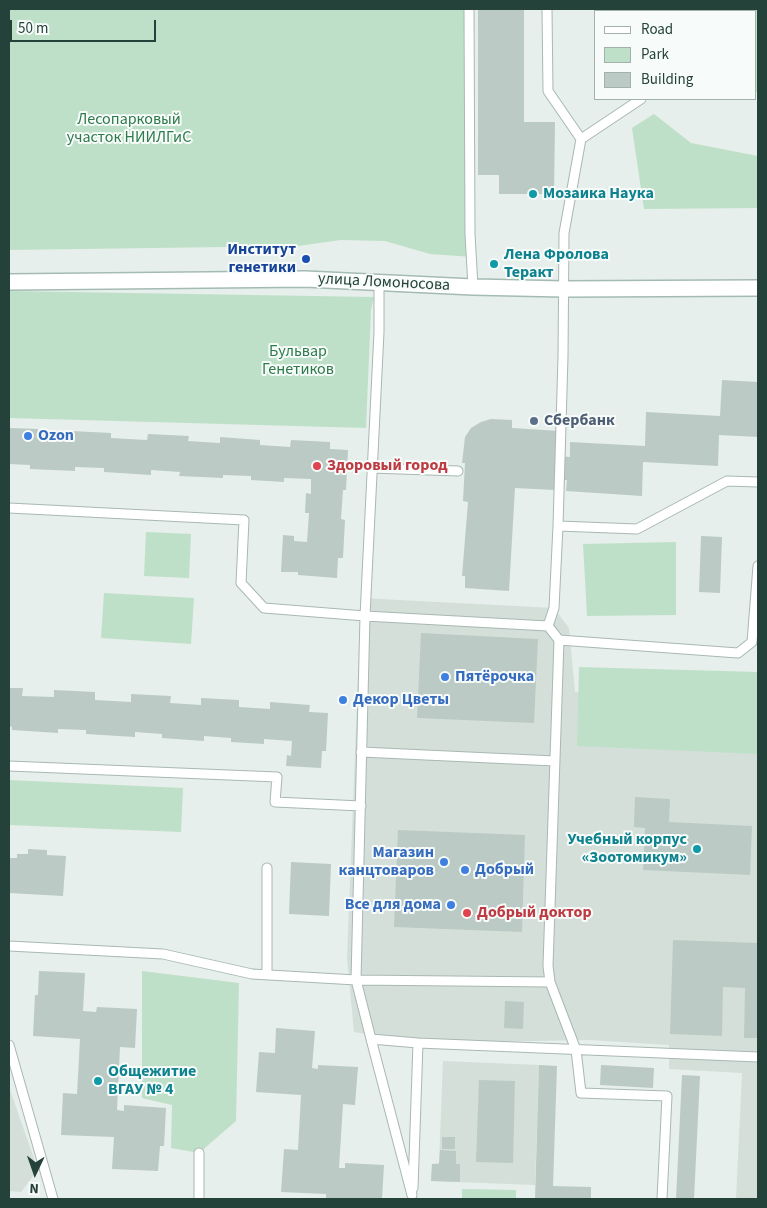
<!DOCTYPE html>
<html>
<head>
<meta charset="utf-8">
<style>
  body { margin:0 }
  #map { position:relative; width:767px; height:1208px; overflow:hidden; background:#e6efeb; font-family:"Source Sans 3",sans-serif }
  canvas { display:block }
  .frame { position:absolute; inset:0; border:10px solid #24423a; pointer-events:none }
  .legend { position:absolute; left:594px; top:10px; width:162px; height:90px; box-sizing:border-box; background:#f7fbf9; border:1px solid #a3b1ad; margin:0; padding:6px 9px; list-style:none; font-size:15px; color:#24423a }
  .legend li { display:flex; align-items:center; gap:10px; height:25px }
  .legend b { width:25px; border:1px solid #a3b1ad }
  .north { position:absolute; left:10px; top:1148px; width:50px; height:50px; -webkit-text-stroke:4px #f7fbf9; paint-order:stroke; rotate:183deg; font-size:14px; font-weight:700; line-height:20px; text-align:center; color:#24423a }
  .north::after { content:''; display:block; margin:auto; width:18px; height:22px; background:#24423a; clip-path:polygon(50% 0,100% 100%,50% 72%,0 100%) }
  .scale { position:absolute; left:10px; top:20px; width:146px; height:22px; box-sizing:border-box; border:2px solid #24423a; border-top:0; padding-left:6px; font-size:15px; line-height:18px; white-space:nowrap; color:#24423a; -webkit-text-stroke:4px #f7fbf9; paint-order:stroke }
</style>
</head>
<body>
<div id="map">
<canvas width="767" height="1208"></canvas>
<div class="frame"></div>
<ul class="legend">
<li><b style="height:6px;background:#fff"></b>Road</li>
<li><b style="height:14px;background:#bfe0c8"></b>Park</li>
<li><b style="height:14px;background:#bbcac4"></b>Building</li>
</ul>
<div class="north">N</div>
<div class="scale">50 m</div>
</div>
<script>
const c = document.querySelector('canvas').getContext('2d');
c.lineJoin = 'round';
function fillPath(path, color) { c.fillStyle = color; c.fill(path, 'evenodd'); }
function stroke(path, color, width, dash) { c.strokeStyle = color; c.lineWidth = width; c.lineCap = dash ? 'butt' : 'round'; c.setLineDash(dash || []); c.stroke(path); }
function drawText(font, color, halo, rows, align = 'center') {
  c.font = font + ' "Source Sans 3",sans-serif'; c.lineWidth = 4; c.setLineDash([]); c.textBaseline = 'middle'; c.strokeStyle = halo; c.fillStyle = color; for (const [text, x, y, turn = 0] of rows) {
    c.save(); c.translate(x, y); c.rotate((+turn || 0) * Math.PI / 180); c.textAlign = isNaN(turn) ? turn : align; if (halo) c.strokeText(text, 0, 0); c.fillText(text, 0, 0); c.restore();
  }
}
const built = new Path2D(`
  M361,598L554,608L569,628L575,692L758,699V1199H736L742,1073L669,1069V1045L589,1040L418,1043L354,1032L347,958Z
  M443,1061L539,1065L535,1185L431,1181L432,1164L439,1163Z
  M9,1087L38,1170L21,1192L9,1191Z`);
const green = new Path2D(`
  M9,9H474L473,257L430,254L385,241L341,240L298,246L9,250Z
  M637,9H758V93L756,92V11H637Z
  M654,114L691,143L758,156V208L644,209L632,128Z
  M9,291L374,297L371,310L366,428L9,418Z
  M146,532L191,534L189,578L144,576Z
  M676,542V615L587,616L583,544Z
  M104,593L194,598L191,644L101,638Z
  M579,667L758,672V761V754L577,746Z
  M9,780L183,788L181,832L9,825Z
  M142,971L239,983L236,1121L199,1153L171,1148L172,1105L142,1098Z
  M462,1189L516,1190V1199H462Z`);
const building = new Path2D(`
  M478,9H524V122H555L554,194H499V175H478Z
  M722,380L758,382V437L719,435L718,466L643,462L642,496L566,491L567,480H555L554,490L515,488L509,591L465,588V576H462L468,502L463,501L465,463H462L465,437L471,428L481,422L491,419L512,420V428L560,431L558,456L570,457V442L645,446L646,412L720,416Z
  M9,428L38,429V434L72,436V431L111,433V438L147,440L148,434L189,436L188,441L220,443V437L260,440V445L290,447L291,440L330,442V449L348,450L346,490H343L341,519L345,520L343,558H338L337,578L298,575V572H281L283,535L294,536V541L307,542L309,513H305L306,493L311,494V479L284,478V482L251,480V476L223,475V478L179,476L180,472L151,470V475L104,472V468L75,467V471L30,469V465L9,464Z
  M701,536L722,537L720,593L699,592Z
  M421,633L538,639L534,723L417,718Z
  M9,688H23L22,696L54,697V690L95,692V700L131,702V694L171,696L170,703L201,705V698L239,700V707L270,709V702L310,705L309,712L328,713L326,751H322L321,768L286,766L287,755L291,756L292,741L264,739V744L231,742V738L204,736V741L162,738V734L135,732V737L86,734V730L58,729V733L12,730V727L9,726Z
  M635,797L670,799L669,822L752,826L750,875L643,870L645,828L634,827Z
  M398,830L525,835L522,932L394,927Z
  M28,849L47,850V855L66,856L63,896L9,893V858H17V854H28Z
  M291,862L331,864L329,916L289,914Z
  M673,940L758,943V1038H744L745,988L723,987L722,1036L670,1034Z
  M39,971L85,973L83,1011L96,1012L97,1007L137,1009L135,1048L120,1047L117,1110L124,1111V1105L166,1108L164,1146H160L158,1171L112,1169L114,1137L61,1135L63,1093L77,1094L80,1039L33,1036L35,995H38Z
  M505,1001L524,1002L523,1029L504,1028Z
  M276,1028L315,1031L312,1068L318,1069V1065L358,1067L355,1105L343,1104L339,1168H345V1163L384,1165L382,1199H326V1194L281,1192L284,1149L298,1150L301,1095L256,1092L259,1052L275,1053Z
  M539,1065L557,1066L553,1186L591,1187V1199H535Z
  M601,1065L654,1068L653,1088L600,1085Z
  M682,1075L700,1076L694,1199H676Z
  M479,1080L515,1081L513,1163L476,1162Z
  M442,1137H455V1149H442Z
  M440,1150L456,1151V1164H460V1182L431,1181L432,1164H439Z`);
const service = new Path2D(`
  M469,9L470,234L473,287
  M547,9L548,91L581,139L564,233L563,357L558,526
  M608,9L610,11
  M581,139L641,99
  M379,283V332L365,616L356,980L371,1039L418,1043L758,1057
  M371,468L458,471
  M9,508L244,520L241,583L264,608L365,616L548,626L559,640L548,966L550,982L576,1050L581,1093L667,1096L662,1199
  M548,626L554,608L558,526L637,529L727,481L758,482
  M559,640L738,653L752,642L758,566
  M361,752L555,761
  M9,766L277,777L275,802L361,806
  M267,868V974
  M9,946L163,954L252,974L356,980L550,982
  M371,1039L412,1195
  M9,1045L53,1199
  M413,1188L418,1043
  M199,1199V1153`);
const secondary = new Path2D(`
  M9,282L305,279L473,287L564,289L758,288`);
const markers = [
  [533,194,5,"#0f9aa8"],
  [306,259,5,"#1a4fb4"],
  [494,264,5,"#0f9aa8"],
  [534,421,5,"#5c6f8a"],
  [28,436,5,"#3f7fe0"],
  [317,466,5,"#e0444e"],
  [445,677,5,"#3f7fe0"],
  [343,700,5,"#3f7fe0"],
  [697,849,5,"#0f9aa8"],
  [444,862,5,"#3f7fe0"],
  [465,870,5,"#3f7fe0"],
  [451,905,5,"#3f7fe0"],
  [467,913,5,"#e0444e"],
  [98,1081,5,"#0f9aa8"]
];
const parkNames = [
  ["Лесопарковый",129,120],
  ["участок НИИЛГиС",129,138],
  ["Бульвар",298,352],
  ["Генетиков",298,370]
];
const cultureNames = [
  ["Мозаика Наука",543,194],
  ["Лена Фролова",504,255],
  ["Теракт",504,273],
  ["Учебный корпус",687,840,"right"],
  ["«Зоотомикум»",687,858,"right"],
  ["Общежитие",108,1072],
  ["ВГАУ № 4",108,1090]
];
const transitNames = [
  ["Институт",296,250],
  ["генетики",296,268]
];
const streetNames = [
  ["улица Ломоносова",384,283,3]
];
const serviceNames = [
  ["Сбербанк",544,421]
];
const shopNames = [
  ["Ozon",38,436],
  ["Пятёрочка",455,677],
  ["Декор Цветы",353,700],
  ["Магазин",434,853,"right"],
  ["канцтоваров",434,871,"right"],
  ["Добрый",475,870],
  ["Все для дома",441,905,"right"]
];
const healthNames = [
  ["Здоровый город",327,466],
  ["Добрый доктор",477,913]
];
fillPath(built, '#d4dfda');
fillPath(green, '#bfe0c8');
fillPath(building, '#bbcac4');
stroke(service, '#a8b8b2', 11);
stroke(secondary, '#a4bbb3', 18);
stroke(service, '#fff', 9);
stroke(secondary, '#fff', 15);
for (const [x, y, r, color] of markers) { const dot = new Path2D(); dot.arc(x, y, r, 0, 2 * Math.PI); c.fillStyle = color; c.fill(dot); stroke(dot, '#f7fbf9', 2); }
drawText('16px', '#2d7a4b', '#f7fbf9', parkNames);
drawText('bold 16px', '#0d838f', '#f7fbf9', cultureNames, 'left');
drawText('bold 16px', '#164399', '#f7fbf9', transitNames, 'right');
drawText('16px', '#24423a', '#f7fbf9', streetNames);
drawText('bold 16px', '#4e5e75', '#f7fbf9', serviceNames, 'left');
drawText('bold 16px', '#366cbe', '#f7fbf9', shopNames, 'left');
drawText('bold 16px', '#be3a42', '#f7fbf9', healthNames, 'left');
</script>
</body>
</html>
